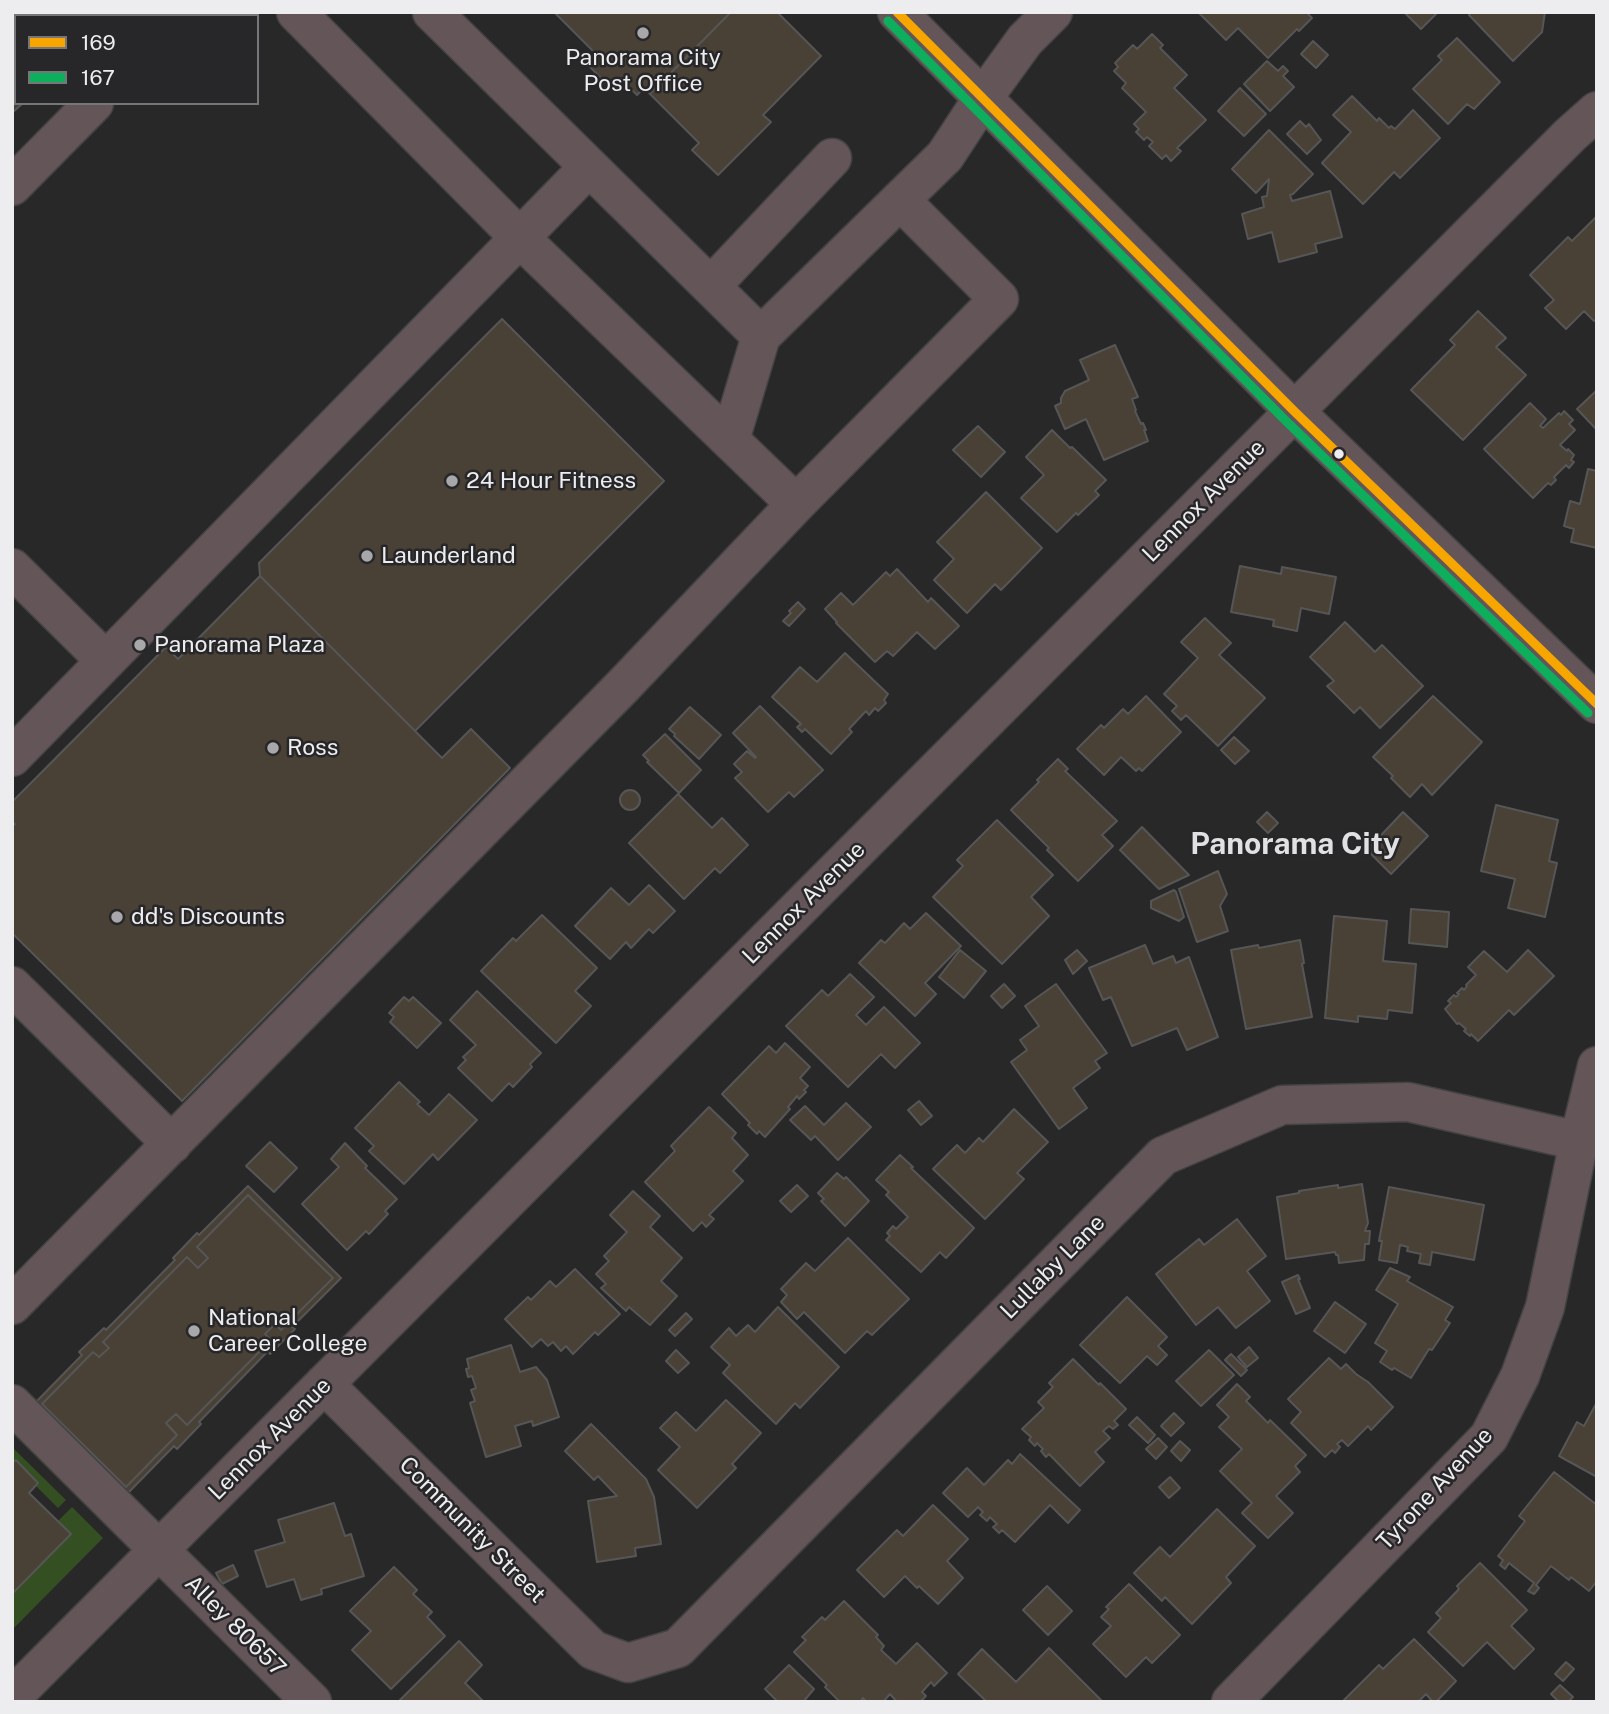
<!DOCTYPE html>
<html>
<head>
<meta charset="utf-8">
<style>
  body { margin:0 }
  #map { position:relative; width:1609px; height:1714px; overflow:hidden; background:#282828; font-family:"Public Sans",sans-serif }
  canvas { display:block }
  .frame { position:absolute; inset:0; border:14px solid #edecee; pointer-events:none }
  .legend { position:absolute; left:14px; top:14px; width:245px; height:91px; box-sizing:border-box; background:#272729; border:2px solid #767678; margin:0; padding:9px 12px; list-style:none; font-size:21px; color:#edecee }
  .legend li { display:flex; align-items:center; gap:14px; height:35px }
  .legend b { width:35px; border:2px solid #767678 }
</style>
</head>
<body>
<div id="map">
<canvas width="1609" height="1714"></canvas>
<div class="frame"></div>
<ul class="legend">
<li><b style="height:9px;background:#f7a600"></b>169</li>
<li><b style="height:9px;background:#0daf5c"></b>167</li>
</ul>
</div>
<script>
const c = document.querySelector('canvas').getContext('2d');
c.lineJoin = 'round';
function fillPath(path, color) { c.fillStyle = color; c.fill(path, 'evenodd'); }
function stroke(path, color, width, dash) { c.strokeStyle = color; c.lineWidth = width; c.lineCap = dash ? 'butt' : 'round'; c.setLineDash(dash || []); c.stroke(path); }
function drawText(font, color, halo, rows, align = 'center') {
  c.font = font + ' "Public Sans",sans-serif'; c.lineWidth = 5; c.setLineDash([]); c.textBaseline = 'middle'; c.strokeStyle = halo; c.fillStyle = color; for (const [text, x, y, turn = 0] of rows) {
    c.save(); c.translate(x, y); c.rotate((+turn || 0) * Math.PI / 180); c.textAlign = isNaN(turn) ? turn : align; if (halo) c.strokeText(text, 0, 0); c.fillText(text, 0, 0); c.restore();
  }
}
const green = new Path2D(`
  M12,1447L66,1500L58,1508L36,1486L38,1482L16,1460L12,1463Z
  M72,1507L103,1538L12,1630V1594L71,1534L58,1521Z`);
const building = new Path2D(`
  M12,12H18L22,16H16V103H23L12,113Z
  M18,12H132L129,16H22Z
  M554,12H731L650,94L644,88L637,95L621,79L611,88L587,64L597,55Z
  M731,12H777L821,56L763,115L771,122L718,175L692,150L699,143L650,94Z
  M1198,12H1306L1312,18L1299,31L1297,29L1268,58L1238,28L1226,40Z
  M1404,12H1438L1421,29Z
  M1472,12H1545L1542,32L1513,61L1469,15Z
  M1152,34L1163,45L1160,48L1187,75L1174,88L1206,120L1177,148L1181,151L1171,161L1166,155L1162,159L1149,146L1153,142L1147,137L1144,140L1136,132L1139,129L1134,124L1146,112L1122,88L1126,83L1114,71L1118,67L1115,63L1133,45L1137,49Z
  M1457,38L1500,82L1474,109L1467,104L1448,124L1413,89L1442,60L1438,56Z
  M1313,41L1328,55L1316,68L1301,54Z
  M1267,61L1278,71L1283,66L1288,71L1283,76L1294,87L1270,111L1244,84Z
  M1240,88L1266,114L1244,136L1218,111Z
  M1352,96L1377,121L1379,118L1389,128L1391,126L1395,129L1413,110L1440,138L1400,178L1394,172L1363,204L1322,163L1351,132L1333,115Z
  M1300,121L1306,127L1309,124L1321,140L1307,154L1287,134Z
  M1269,130L1313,174L1293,194L1290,195L1292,201L1330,191L1342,237L1315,244L1317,252L1279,262L1272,232L1248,239L1242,214L1264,207L1262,197L1267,196L1269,179L1256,193L1232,169Z
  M1597,216V319L1594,321L1584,311L1566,329L1545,308L1554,300L1530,275L1568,237L1572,241Z
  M1478,311L1506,338L1496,347L1526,375L1463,440L1411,390L1455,345L1450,340Z
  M502,319L664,481L415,731L260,576L259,563Z
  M1115,345L1138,397L1132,399L1136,410L1135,411L1141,424L1143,423L1146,430H1144L1148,441L1104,460L1086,419L1065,429L1055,406L1061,403V398L1065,391L1089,380L1080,360Z
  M1597,390V430L1577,409Z
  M1530,403L1546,419L1540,426L1543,428L1559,413L1561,415L1564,411L1573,420L1569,424L1575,430L1560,445L1567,451L1568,449L1574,455L1571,460L1574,462L1569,468L1566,465L1554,477L1556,480L1551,485L1548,483L1533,498L1484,449Z
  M978,426L1005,452L981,477L953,450Z
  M1052,430L1070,448L1072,447L1106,480L1095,491L1099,495L1078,515L1076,513L1057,532L1021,498L1044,475L1026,457Z
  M1588,469L1597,471V548L1571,542L1574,529L1564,526L1570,501L1580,504Z
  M986,492L1042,548L1001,590L995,584L967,613L934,580L954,559L937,542Z
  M1240,566L1281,574L1282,567L1336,577L1329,614L1301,608L1297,631L1273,626L1274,620L1231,612Z
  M897,569L928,602L931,598L959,626L935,649L917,632L893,656L887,651L875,662L836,623L837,622L825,609L841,593L853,605L886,572L890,576Z
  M260,576L442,758L471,729L510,768L182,1101L12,933V827L15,824L12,821V802L166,647L178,659Z
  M798,602L805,609L789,626L783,621L791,613L789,611Z
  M1205,618L1231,643L1219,655L1265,698L1218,746L1186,715L1181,720L1172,711L1177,706L1164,694L1198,658L1181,642Z
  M1345,622L1375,652L1382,645L1423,686L1380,728L1360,707L1354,713L1327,686L1334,681L1310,657Z
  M845,653L888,694L884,700L886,703L878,711L875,708L869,715L866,711L849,729L852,732L831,754L805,729L802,732L797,727L801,724L772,697L800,667L817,682Z
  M1146,696L1181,732L1142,771L1139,768L1136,771L1121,757L1104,775L1077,749L1101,725L1104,728L1123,709L1128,714Z
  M1433,696L1482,742L1432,795L1422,784L1410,797L1391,778L1393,776L1373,757Z
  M760,706L823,770L794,797L789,792L768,812L735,778L742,772L734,764L747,751L755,758L756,757L733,733Z
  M690,707L721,735L699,759L674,736L675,734L669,729Z
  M665,734L701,770L679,793L647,762L649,761L643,755Z
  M1234,737L1249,751L1235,764L1221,750Z
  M1058,759L1068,769L1065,771L1117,821L1102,835L1113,846L1078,881L1047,850L1049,848L1011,810L1039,782L1037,780Z
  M620 800a10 10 0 1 1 20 0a10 10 0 1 1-20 0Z
  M678,794L712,828L722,818L748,845L720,873L715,868L684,899L629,843Z
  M1496,805L1558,820L1549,861L1557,863L1545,917L1508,908L1515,879L1481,871Z
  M1267,812L1278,823L1268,833L1257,822Z
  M1403,812L1428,836L1391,874L1367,850Z
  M997,820L1053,875L1031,897L1049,916L1002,964L933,897L963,866L957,860Z
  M1142,827L1189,875L1159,889L1120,850Z
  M1218,871L1227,894L1220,906L1228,931L1197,942L1179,889Z
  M649,885L675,911L653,933L649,929L631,948L626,942L610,959L575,926L611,888L629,905Z
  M1174,890L1176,892L1184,917L1179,921L1151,908V901Z
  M1411,909L1449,912L1447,947L1409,943Z
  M926,913L961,946L925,983L936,994L915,1016L859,963L881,940L885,943L904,923L910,929Z
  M542,915L597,968L575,991L591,1006L556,1043L481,971L513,938L516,941Z
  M1334,916L1387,921L1383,961L1416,964L1412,1013L1388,1010L1387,1019L1358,1016V1022L1325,1018Z
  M1300,940L1304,963L1302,964L1312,1017L1246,1029L1231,950L1258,945L1259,948Z
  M1145,945L1153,964L1173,956L1176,963L1189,957L1218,1037L1187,1050L1177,1028L1132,1046L1111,997L1103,1000L1089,968Z
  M960,950L986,971L964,998L939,977Z
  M1077,950L1087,961L1073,974L1065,960Z
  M1528,950L1554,976L1514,1015L1509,1010L1478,1041L1471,1034L1470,1036L1464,1031L1466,1029L1459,1023L1457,1024L1445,1009L1451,1003L1448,1001L1454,995L1456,997L1459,994L1457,993L1462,988L1464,990L1467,986L1466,985L1476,975L1468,967L1484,951L1507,972Z
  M850,974L874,997L856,1015L866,1025L884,1007L920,1043L895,1068L881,1054L848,1087L786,1026L822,990L828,996Z
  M1004,984L1015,996L1002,1008L991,996Z
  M1056,984L1107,1053L1095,1061L1100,1068L1073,1088L1087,1108L1059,1129L1011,1062L1027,1050L1020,1040L1039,1026L1025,1006Z
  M477,991L541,1053L530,1064L532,1067L513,1087L509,1083L492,1101L458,1068L466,1060L463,1057L476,1045L450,1020Z
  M404,997L409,1001L413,997L441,1023L417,1048L390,1022L394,1017L389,1013Z
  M785,1043L810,1067L800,1078L808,1086L804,1090L806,1092L799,1099L797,1096L788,1107L790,1109L765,1137L759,1131L757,1134L748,1125L750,1123L722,1094L769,1046L776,1053Z
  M399,1082L420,1102L417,1104L429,1115L449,1094L477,1120L438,1160L433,1154L404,1184L369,1151L374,1146L355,1128Z
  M919,1101L932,1116L921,1125L908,1110Z
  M846,1103L871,1127L838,1160L815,1136L811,1140L790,1120L805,1106L824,1125Z
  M709,1107L736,1133L732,1138L748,1155L733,1171L743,1181L709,1215L714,1219L706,1227L702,1222L693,1231L645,1182L675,1151L671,1146Z
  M1014,1109L1048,1142L1017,1173L1024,1179L985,1219L933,1169L957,1145L965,1153L979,1138L983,1142Z
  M270,1142L297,1168L274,1192L246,1166Z
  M345,1143L367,1166L365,1168L397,1199L385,1211L388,1214L369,1234L366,1231L347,1250L302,1204L339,1167L331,1159Z
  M900,1155L913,1167L911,1168L974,1228L946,1258L940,1252L921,1272L886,1240L890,1236L887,1233L893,1226L896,1229L908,1217L886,1195L889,1192L876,1180Z
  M837,1173L844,1179L846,1177L869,1201L845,1226L821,1201L824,1199L818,1193Z
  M1362,1184L1368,1223L1365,1231H1370L1369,1244H1365L1364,1260L1339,1263L1338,1255H1336L1335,1252L1286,1259L1277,1197L1299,1193V1191L1338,1185V1188Z
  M797,1185L808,1196L791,1212L780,1201Z
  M248,1186L341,1278L292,1327L295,1329L270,1354L268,1351L199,1422L201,1424L177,1449L174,1446L126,1495L34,1404L82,1355L79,1352L104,1328L106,1330L175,1260L173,1258L197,1233L199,1235ZM248,1195L333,1278L281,1330L275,1324L265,1334L271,1340L187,1425L176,1414L166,1423L177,1435L126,1487L42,1404L93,1352L99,1357L109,1348L103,1342L187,1257L198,1268L208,1258L197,1247Z
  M1389,1187L1484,1205L1474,1260L1432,1252L1430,1265L1419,1263L1421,1254L1407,1251L1408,1247L1400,1245L1397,1263L1379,1260L1382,1241H1379Z
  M633,1191L660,1216L650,1227L682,1258L661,1281L677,1296L650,1325L629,1307L626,1311L601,1288L606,1284L596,1274L609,1261L604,1256L627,1232L610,1215Z
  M248,1195L333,1278L281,1330L275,1324L265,1334L271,1340L187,1425L176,1414L166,1423L177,1435L126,1487L42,1404L93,1352L99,1357L109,1348L103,1342L187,1257L198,1268L208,1258L197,1247Z
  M1237,1219L1266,1256L1247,1271L1270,1301L1236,1328L1218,1307L1196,1325L1156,1274L1199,1239L1204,1245Z
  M848,1238L909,1299L872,1335L867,1331L845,1353L804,1312L797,1319L781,1302L787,1295L781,1289L806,1263L815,1271Z
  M1390,1268L1410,1277L1407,1281L1453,1307L1445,1320L1450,1323L1432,1350L1429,1349L1411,1378L1394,1368L1392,1370L1380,1362L1387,1351L1375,1343L1398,1304L1376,1290Z
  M575,1269L620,1314L598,1335L595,1332L573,1354L566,1346L561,1351L553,1342L548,1346L541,1339L532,1347L505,1319L528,1297L531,1300L550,1281L556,1287Z
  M1298,1275L1300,1279H1298L1310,1308L1296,1314L1282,1282Z
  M1127,1297L1167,1337L1158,1346L1167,1355L1157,1365L1147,1356L1120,1383L1080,1345Z
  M1335,1302L1366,1324L1345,1353L1314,1331Z
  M778,1307L839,1367L800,1408L795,1403L776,1424L723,1373L730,1365L711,1347L729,1328L736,1336L748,1325L755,1332Z
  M686,1313L692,1319L675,1336L669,1330Z
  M511,1345L520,1372L536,1367L547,1380L559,1417L533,1426L532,1421L515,1426L521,1446L486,1457L470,1403L475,1401L471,1390L476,1388L472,1376L468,1377L466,1369L469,1368L467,1359Z
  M1249,1347L1258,1358L1247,1367L1238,1357Z
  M676,1350L689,1363L678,1373L666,1361Z
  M1209,1350L1234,1375L1201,1406L1176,1381Z
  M1231,1354L1247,1370L1241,1376L1225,1360Z
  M1329,1358L1341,1369L1346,1364L1356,1374L1368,1382L1393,1407L1371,1430L1368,1426L1348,1446L1342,1440L1337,1444L1340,1447L1335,1453L1332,1450L1325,1457L1291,1423L1301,1412L1288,1399Z
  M1073,1359L1099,1385L1100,1383L1126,1409L1114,1421L1118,1425L1113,1429L1109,1426L1103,1431L1110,1438L1095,1452L1104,1462L1080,1486L1049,1454L1046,1457L1041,1451L1043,1449L1037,1443L1035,1446L1029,1440L1031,1437L1022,1429L1044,1408L1038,1402L1053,1387L1049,1383Z
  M1237,1384L1250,1397L1246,1401L1268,1423L1270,1420L1306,1455L1295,1466L1300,1472L1276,1496L1293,1513L1268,1538L1242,1513L1252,1503L1220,1471L1242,1449L1219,1427L1229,1417L1217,1405Z
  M726,1400L761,1433L732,1464L736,1468L697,1508L658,1470L680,1447L660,1428L676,1412L696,1431Z
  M1597,1402V1477L1559,1456L1577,1422L1584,1426Z
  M1174,1413L1184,1423L1171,1436L1161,1426Z
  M1137,1417L1155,1435L1148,1443L1129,1425Z
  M591,1424L646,1479L654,1497L661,1544L635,1548L636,1556L597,1562L588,1501L617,1496L598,1476L594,1480L565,1451Z
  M1158,1438L1167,1447L1156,1459L1146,1449Z
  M1180,1441L1190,1450L1181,1461L1171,1451Z
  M1020,1454L1080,1510L1068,1523L1050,1505L1015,1542L1002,1530L999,1533L993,1527L997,1524L990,1517L987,1521L980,1515L983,1512L978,1507L968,1517L943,1493L967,1468L984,1485L1008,1460L1012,1464Z
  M16,1460L38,1483L29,1493L71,1534L12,1594V1463Z
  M1554,1472L1597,1505V1581L1589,1591L1571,1577L1569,1580L1551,1566L1536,1585L1539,1588L1534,1594L1528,1591L1534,1583L1509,1563L1505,1569L1500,1565L1503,1560L1498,1556L1525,1521L1519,1516Z
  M1170,1477L1180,1488L1169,1498L1159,1487Z
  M334,1503L345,1536L351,1534L364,1576L321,1589L322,1594L301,1600L294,1579L267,1587L255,1551L285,1542L278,1520Z
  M933,1505L968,1539L947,1561L963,1578L938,1604L919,1586L917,1588L905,1576L884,1597L857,1570L897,1530L903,1536Z
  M1217,1509L1255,1546L1226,1577L1231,1583L1192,1624L1165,1597L1162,1601L1134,1573L1160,1547L1170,1557Z
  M1480,1563L1527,1610L1511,1626L1534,1649L1514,1669L1487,1642L1463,1666L1428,1632L1441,1618L1436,1613L1459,1589L1457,1586Z
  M233,1565L238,1576L222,1584L216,1573Z
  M394,1567L417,1590L413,1594L432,1612L427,1617L445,1636L391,1689L352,1650L371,1631L350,1611Z
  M1129,1584L1180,1635L1152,1663L1146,1657L1126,1677L1093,1644L1111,1626L1101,1617L1109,1609L1106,1607Z
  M1047,1586L1072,1611L1048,1635L1023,1610Z
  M844,1601L878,1635L876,1637L884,1646L881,1650L896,1664L917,1643L947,1673L934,1686L931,1682L922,1692L926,1696L920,1702H897L890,1694L883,1702H867L863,1698L860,1702H840L825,1687L827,1685L794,1652L806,1640L802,1637L822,1617L825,1620Z
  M1414,1639L1456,1681L1436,1702H1433L1426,1694L1418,1702H1342L1379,1665L1383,1669Z
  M459,1641L482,1665L465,1683L484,1702H398Z
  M1049,1648L1103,1702H987L958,1674L982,1649L1016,1682Z
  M1566,1662L1574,1669L1563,1681L1555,1674Z
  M789,1665L814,1689L803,1702H778L765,1689Z
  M1560,1685L1573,1697L1568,1702H1559L1551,1694Z`);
const minor = new Path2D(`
  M296,12L520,238L796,504
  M432,12L761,336
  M897,12L1294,411L1597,704
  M181,16L184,12
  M12,186L94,103
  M711,286L832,158
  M730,440L761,336L945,156L983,98L1025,40L1053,12
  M12,568L106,661
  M12,757L589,167
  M12,986L172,1144
  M12,1305L623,686L796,504L999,299L900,200
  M324,1384L593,1650L628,1663L678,1648L1163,1156L1282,1105L1408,1102L1579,1141
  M12,1404L312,1702
  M12,1697L1570,135L1597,111
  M1231,1702L1489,1437L1520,1376L1545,1307L1579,1141L1597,1066`);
const bus1 = new Path2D(`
  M897,12L1294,411L1597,704`);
const bus2 = new Path2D(`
  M888,21L1285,420L1588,713`);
const markers = [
  [643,33,7,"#a8a7a9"],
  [1339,454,6,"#edecee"],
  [452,481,7,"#a8a7a9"],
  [367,556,7,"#a8a7a9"],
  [140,645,7,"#a8a7a9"],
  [273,748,7,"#a8a7a9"],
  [117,917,7,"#a8a7a9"],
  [194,1331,7,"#a8a7a9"]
];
const poiNames = [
  ["Panorama City",643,58,"center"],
  ["Post Office",643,84,"center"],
  ["24 Hour Fitness",466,481],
  ["Launderland",381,556],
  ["Panorama Plaza",154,645],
  ["Ross",287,748],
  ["dd's Discounts",131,917],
  ["National",208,1318],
  ["Career College",208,1344]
];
const streetNames = [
  ["Lennox Avenue",1204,501,-45],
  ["Lennox Avenue",804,903,-45],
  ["Lullaby Lane",1053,1267,-45],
  ["Lennox Avenue",270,1439,-45],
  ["Tyrone Avenue",1435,1489,-47],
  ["Community Street",472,1530,45],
  ["Alley 80657",235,1626,45]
];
const districtNames = [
  ["Panorama City",1295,845]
];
fillPath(green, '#344f21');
fillPath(building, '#494036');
stroke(building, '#575656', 2);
stroke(minor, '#444344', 41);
stroke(minor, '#645558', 38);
stroke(bus1, '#f7a600', 9);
stroke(bus2, '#0daf5c', 9);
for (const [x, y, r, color] of markers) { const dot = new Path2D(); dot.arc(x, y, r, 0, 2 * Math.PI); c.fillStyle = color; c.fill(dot); stroke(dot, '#272729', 2.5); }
drawText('23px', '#edecee', '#272729', poiNames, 'left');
drawText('23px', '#edecee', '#272729', streetNames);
drawText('bold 30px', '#e1e0e2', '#272729', districtNames);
</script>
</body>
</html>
